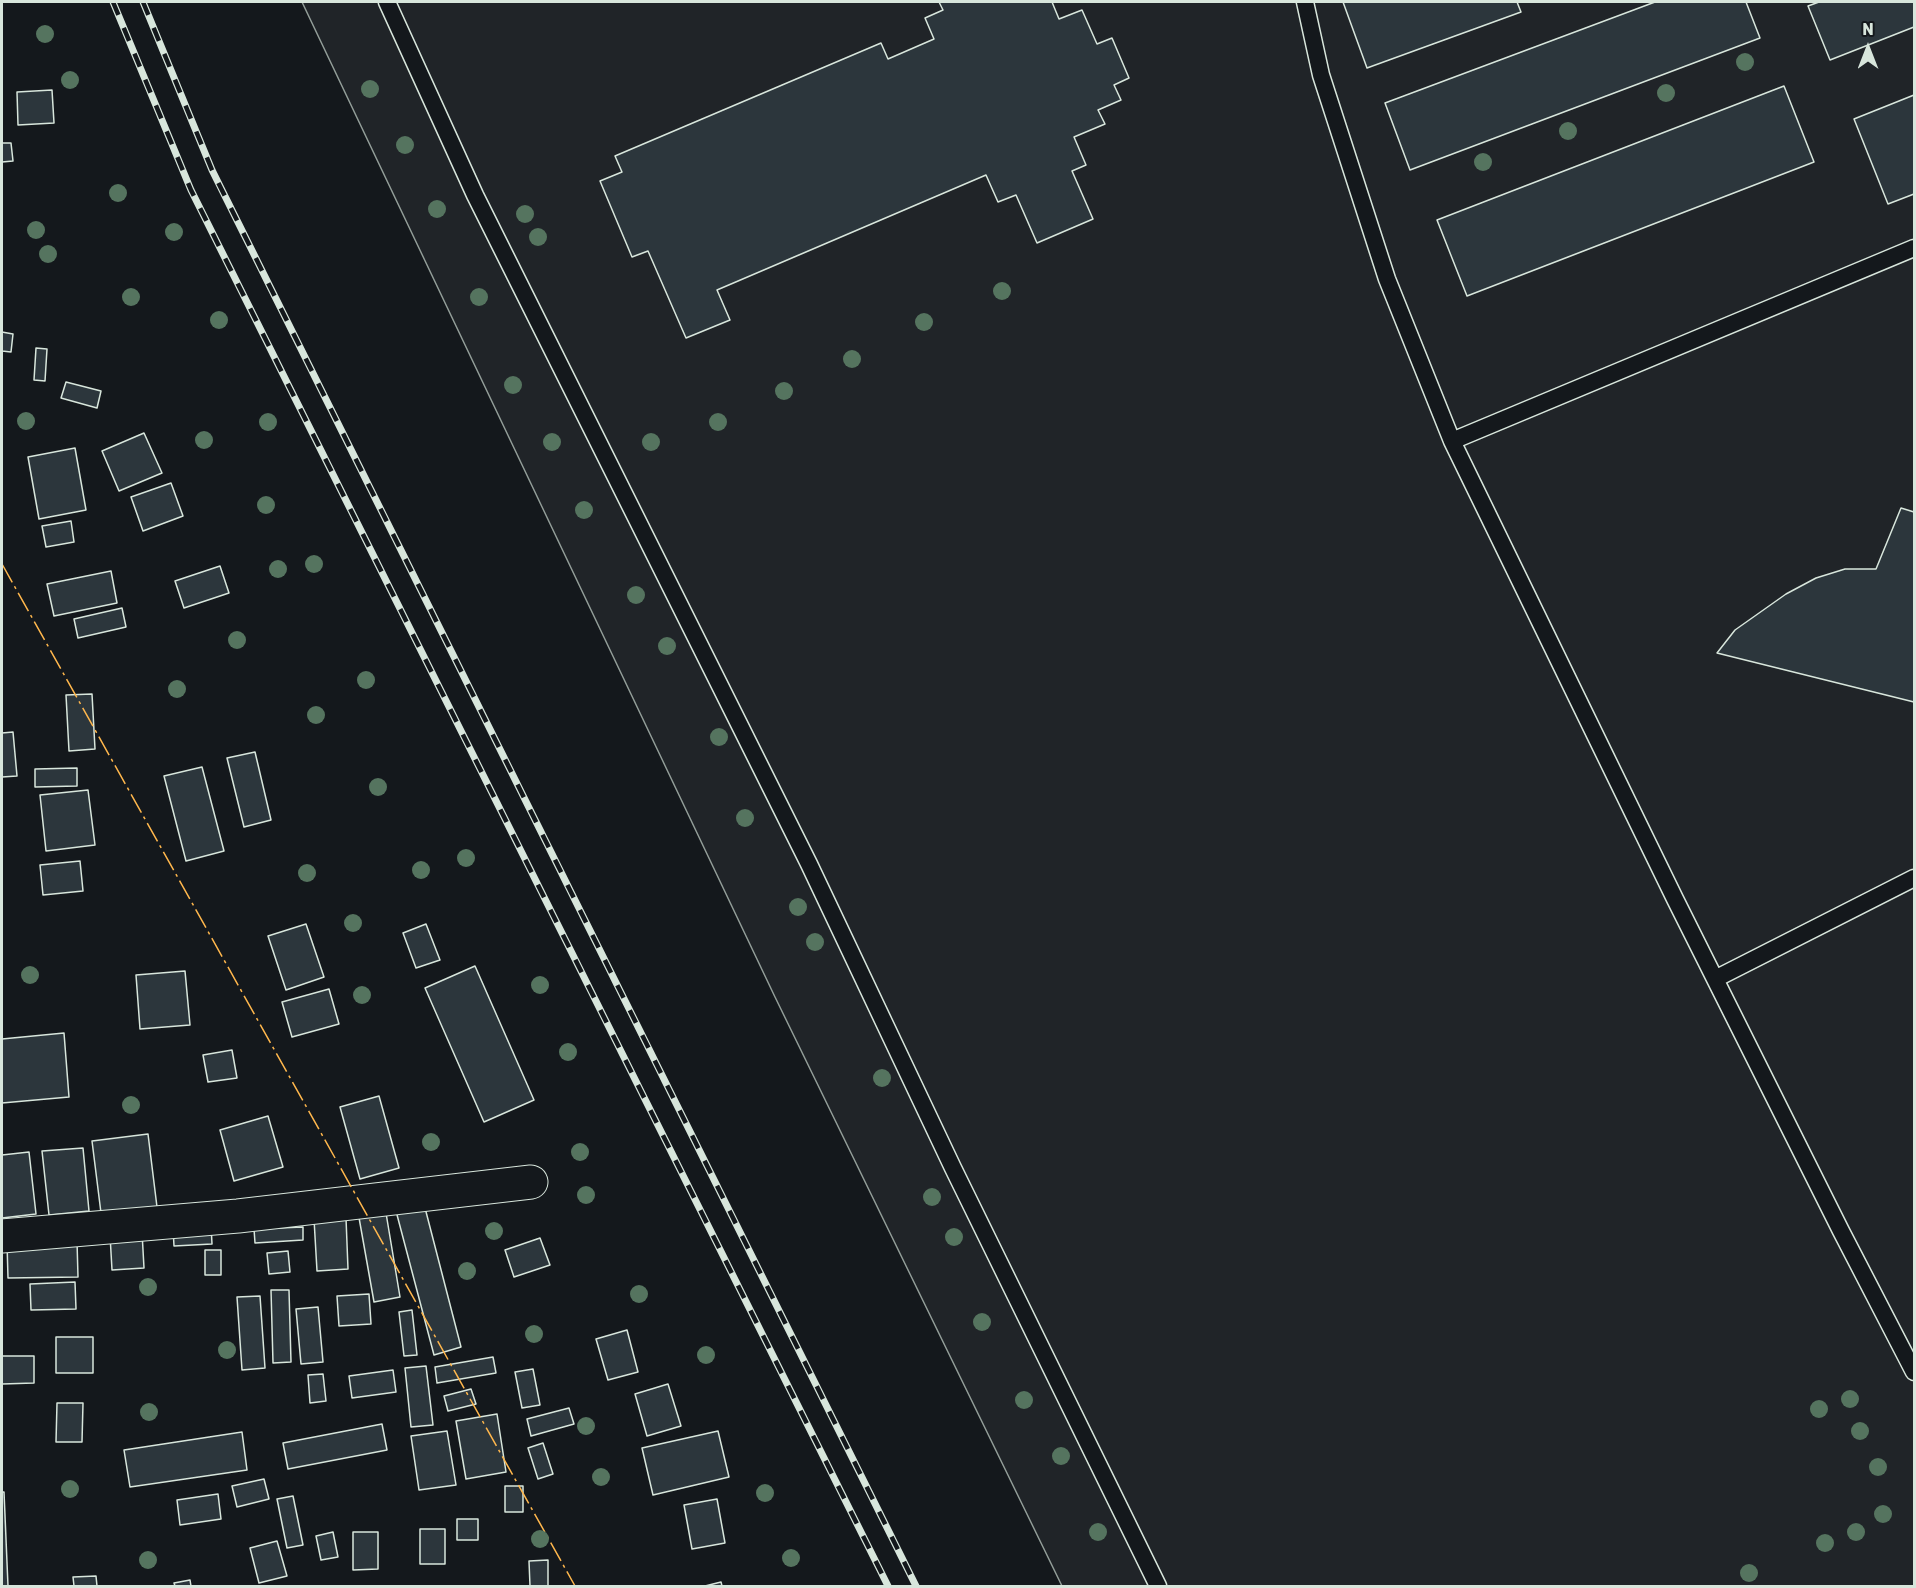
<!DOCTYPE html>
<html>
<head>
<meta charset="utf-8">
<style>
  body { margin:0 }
  #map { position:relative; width:1916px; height:1588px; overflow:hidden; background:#14181c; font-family:Rubik,sans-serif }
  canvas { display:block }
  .frame { position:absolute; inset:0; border:3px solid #d8e6dc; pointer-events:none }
  .north { position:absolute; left:1838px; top:18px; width:60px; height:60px; -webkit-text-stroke:4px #14181c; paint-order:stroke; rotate:0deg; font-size:16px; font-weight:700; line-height:24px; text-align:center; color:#d8e6dc }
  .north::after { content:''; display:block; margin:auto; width:21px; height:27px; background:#d8e6dc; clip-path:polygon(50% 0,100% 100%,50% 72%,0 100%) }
</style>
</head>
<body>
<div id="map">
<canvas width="1916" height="1588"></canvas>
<div class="frame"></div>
<div class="north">N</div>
</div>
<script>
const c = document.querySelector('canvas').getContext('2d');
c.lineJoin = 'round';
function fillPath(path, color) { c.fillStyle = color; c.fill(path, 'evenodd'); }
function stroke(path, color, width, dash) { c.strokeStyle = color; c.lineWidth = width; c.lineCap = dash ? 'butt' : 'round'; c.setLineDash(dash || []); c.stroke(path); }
const green = new Path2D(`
  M302,2H1914V1586H1062L775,997Z`);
const building = new Path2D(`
  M939,2H1052L1059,19L1082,10L1097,44L1112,38L1129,78L1114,85L1121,100L1098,110L1105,124L1074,137L1086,165L1072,171L1093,219L1037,243L1016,195L998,202L986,175L717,290L730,320L686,338L648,251L632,257L600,181L622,172L615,156L881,43L888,59L934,39L925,18L943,10Z
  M1343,2H1517L1521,12L1367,68Z
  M1655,2H1746L1760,38L1410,170L1385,103Z
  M1819,2H1914V27L1830,60L1808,6Z
  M1784,86L1814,162L1467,296L1437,220Z
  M52,90L54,123L18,125L17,92Z
  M1914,95V194L1888,204L1854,119Z
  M2,143H11L13,161L2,162Z
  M2,332L13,334L11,352L2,351Z
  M36,348L47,349L45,381L34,380Z
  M66,382L101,391L97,408L61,398Z
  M144,433L162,473L119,491L102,451Z
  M75,448L86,510L39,519L28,457Z
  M171,483L183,516L143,531L131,497Z
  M1901,508L1914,512V702L1717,653L1735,630L1786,594L1816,578L1845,569H1876Z
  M71,521L74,542L46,547L42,526Z
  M220,566L229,593L184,608L175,581Z
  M111,571L117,603L54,616L47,584Z
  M122,608L126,627L78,638L74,619Z
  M92,694L95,749L69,751L66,695Z
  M13,732L17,776L2,777V733Z
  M255,752L271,820L244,827L227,758Z
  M202,767L224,851L186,861L164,776Z
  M77,768V786L35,787V769Z
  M88,790L95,845L46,851L40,795Z
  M80,861L83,891L43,895L40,865Z
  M306,924L324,977L286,990L268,936Z
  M426,924L440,960L416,968L403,933Z
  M475,966L534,1100L484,1122L425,988Z
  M185,971L190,1025L140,1029L136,975Z
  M329,989L339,1024L292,1037L282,1002Z
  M64,1033L69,1097L2,1103V1039Z
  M232,1050L237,1078L208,1082L203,1055Z
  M379,1096L399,1168L360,1179L340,1107Z
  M268,1116L283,1167L234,1181L220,1130Z
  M148,1134L157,1207L101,1213L92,1141Z
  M83,1148L89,1211L49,1215L42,1151Z
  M29,1152L36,1214L2,1218V1155Z
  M424,1204L461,1347L434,1355L396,1211Z
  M385,1207L400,1297L374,1302L358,1212Z
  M346,1218L348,1269L317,1271L314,1219Z
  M211,1225L212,1244L174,1246L173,1228Z
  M303,1227V1240L255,1243L254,1229Z
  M142,1232L144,1268L112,1270L110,1235Z
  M540,1238L550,1265L514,1277L505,1250Z
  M77,1241L78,1277L8,1278L7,1243Z
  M205,1250H221V1275H205Z
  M288,1251L290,1272L269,1274L267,1253Z
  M75,1282L76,1309L31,1310L30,1284Z
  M271,1290H289L291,1362L273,1363Z
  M369,1294L371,1324L339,1326L337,1296Z
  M260,1296L265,1368L242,1370L237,1297Z
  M318,1307L323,1362L301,1364L296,1309Z
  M412,1310L417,1355L404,1356L399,1312Z
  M627,1330L638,1372L608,1380L596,1339Z
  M56,1337H93V1373H56Z
  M2,1356H34V1383L2,1384Z
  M493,1357L496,1373L437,1383L435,1367Z
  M426,1366L433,1425L411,1427L405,1368Z
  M533,1369L540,1405L522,1408L515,1372Z
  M393,1370L396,1392L352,1398L349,1376Z
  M323,1374L326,1401L310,1403L308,1375Z
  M668,1384L681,1426L647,1436L635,1394Z
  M471,1389L476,1404L448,1411L444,1396Z
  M57,1403H83L82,1442H56Z
  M569,1408L574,1424L531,1436L527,1419Z
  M497,1414L506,1472L466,1479L456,1421Z
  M382,1424L387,1450L288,1469L283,1443Z
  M447,1431L456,1485L419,1490L411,1436Z
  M718,1431L729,1477L653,1495L642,1448Z
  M242,1432L247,1470L130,1487L124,1450Z
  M543,1443L553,1474L538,1479L528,1448Z
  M264,1479L269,1499L237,1507L232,1486Z
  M505,1486H523V1512H505Z
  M2,1492H4L8,1586H2Z
  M218,1494L221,1519L180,1525L177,1500Z
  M293,1496L303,1545L287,1548L277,1499Z
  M717,1499L725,1543L692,1549L684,1505Z
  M457,1519H478V1540H457Z
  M420,1529H445V1564H420Z
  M333,1532L338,1557L321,1560L316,1536Z
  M353,1532H378V1569L353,1570Z
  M277,1541L287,1576L259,1583L250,1548Z
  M548,1560V1586H530L529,1561Z
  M96,1576L97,1586H74L73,1577Z
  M190,1580L191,1586H175L174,1583Z
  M721,1582L722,1586H705Z`);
const lane = new Path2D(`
  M387,2L475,195L809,864L953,1168L1158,1586
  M1305,2L1321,75L1387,279L1452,441L1675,899L1841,1231L1914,1372
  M1452,441L1914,248
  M1715,979L1914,878`);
const street = new Path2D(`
  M2,1236L238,1216L531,1182`);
const rail = new Path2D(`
  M113,2L191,190L888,1586
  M143,2L212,170L916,1586`);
const power = new Path2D(`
  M2,564L575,1586`);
const trees = [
  [45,34],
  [1745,62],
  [70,80],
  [370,89],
  [1666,93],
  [1568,131],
  [405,145],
  [1483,162],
  [118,193],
  [437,209],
  [525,214],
  [36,230],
  [174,232],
  [538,237],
  [48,254],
  [1002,291],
  [131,297],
  [479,297],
  [219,320],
  [924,322],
  [852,359],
  [513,385],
  [784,391],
  [26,421],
  [268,422],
  [718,422],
  [204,440],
  [552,442],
  [651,442],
  [266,505],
  [584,510],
  [314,564],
  [278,569],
  [636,595],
  [237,640],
  [667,646],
  [366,680],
  [177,689],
  [316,715],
  [719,737],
  [378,787],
  [745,818],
  [466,858],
  [421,870],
  [307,873],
  [798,907],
  [353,923],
  [815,942],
  [30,975],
  [540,985],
  [362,995],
  [568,1052],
  [882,1078],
  [131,1105],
  [431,1142],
  [580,1152],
  [586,1195],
  [932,1197],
  [494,1231],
  [954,1237],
  [467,1271],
  [148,1287],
  [639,1294],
  [982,1322],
  [534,1334],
  [227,1350],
  [706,1355],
  [1850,1399],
  [1024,1400],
  [1819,1409],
  [149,1412],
  [586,1426],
  [1860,1431],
  [1061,1456],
  [1878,1467],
  [601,1477],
  [70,1489],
  [765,1493],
  [1883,1514],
  [1098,1532],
  [1856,1532],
  [540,1539],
  [1825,1543],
  [791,1558],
  [148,1560],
  [1749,1573]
];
fillPath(green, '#202428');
stroke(green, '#939e99', 1.5);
fillPath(building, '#2c363c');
stroke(building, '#d8e6dc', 1.5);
stroke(lane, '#d8e6dc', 19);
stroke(street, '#d8e6dc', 35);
stroke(lane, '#14181c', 16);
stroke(street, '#14181c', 33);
stroke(rail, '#d8e6dc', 7);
stroke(rail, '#14181c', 4.5, [14]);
stroke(power, '#ffb74d', 1.5, [21, 4.5, 3, 4.5]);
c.fillStyle = '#55745f';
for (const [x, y] of trees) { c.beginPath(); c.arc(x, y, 9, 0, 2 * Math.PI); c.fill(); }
</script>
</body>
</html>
